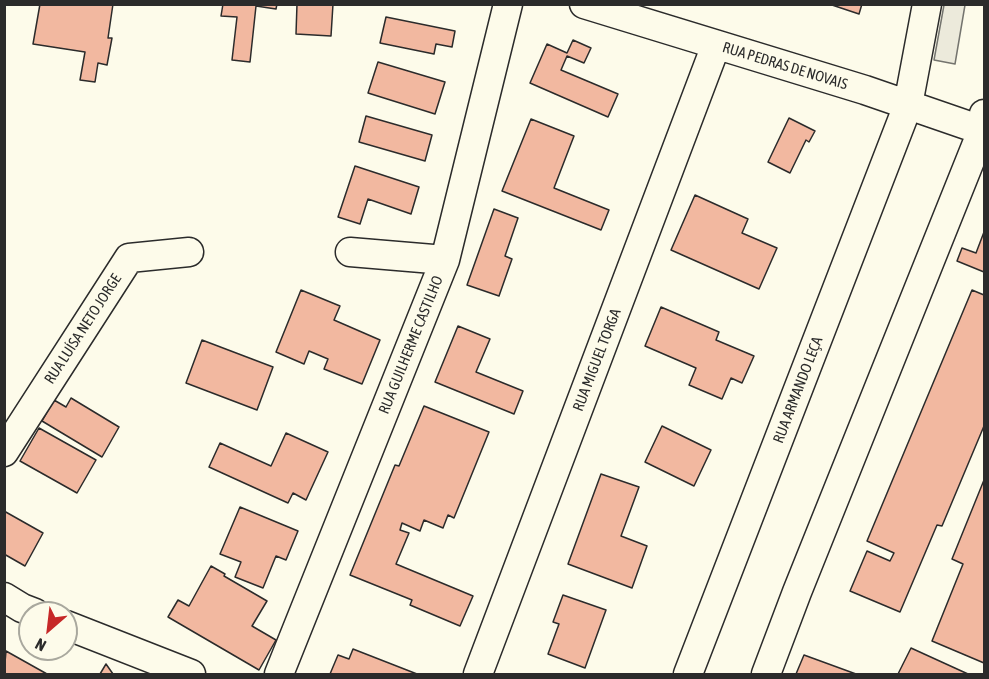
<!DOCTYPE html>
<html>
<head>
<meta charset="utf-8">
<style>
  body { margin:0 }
  #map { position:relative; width:989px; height:679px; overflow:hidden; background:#fdfbea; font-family:"Asap Condensed",sans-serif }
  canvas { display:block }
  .frame { position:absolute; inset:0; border:6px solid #2b2b2b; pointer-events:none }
  .north { position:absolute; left:18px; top:601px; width:60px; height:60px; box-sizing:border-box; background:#fdfbea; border:2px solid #a9a89e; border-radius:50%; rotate:208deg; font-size:16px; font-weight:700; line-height:24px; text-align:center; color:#2b2b2b }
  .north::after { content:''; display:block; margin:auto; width:21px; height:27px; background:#c62828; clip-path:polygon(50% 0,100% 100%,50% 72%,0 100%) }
</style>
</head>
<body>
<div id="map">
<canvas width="989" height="679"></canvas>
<div class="frame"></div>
<div class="north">N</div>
</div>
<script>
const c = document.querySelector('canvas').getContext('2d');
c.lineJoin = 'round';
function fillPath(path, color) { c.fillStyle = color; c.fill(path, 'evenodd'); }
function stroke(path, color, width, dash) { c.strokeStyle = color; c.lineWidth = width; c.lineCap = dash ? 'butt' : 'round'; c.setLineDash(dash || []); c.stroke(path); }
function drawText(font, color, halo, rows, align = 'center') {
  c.font = font + ' "Asap Condensed",sans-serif'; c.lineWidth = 4.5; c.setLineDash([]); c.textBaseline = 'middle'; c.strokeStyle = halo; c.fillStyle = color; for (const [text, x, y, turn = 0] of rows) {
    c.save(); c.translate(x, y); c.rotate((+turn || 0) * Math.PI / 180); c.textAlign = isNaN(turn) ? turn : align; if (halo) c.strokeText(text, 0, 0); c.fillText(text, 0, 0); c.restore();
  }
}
const parking = new Path2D(`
  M944,5H965L955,64L934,60Z`);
const building = new Path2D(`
  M40,4H113L108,38H112L107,65L98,63L95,82L80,80L85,52L33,44Z
  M223,4H277L276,9L256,6L250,62L232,60L237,17L221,16Z
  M297,4H333L331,36L296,34Z
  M829,4H862L859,14Z
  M386,17L455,31L452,47L436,44L434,54L380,43Z
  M573,40L591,48L584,63L567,56L561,70L618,94L608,117L530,83L547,44L567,53Z
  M378,62L445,82L435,114L368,93Z
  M366,116L432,135L425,161L359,142Z
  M789,118L815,131L809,142L806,140L790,173L768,162Z
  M531,119L574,136L554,188L609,210L601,230L502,191Z
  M355,166L419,187L411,214L368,199L360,224L338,217Z
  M695,195L748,219L742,233L777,248L759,289L671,250Z
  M494,209L518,218L505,256L512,259L499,296L467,285Z
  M984,232V272L957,261L962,248L976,253Z
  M301,290L340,306L334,320L380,340L362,384L324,369L328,359L309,351L304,364L276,352Z
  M972,290L984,295V426L942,526L937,525L900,612L850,591L867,551L890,561L894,553L867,541Z
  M661,307L719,332L716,340L754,356L742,383L731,378L722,399L689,385L696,368L645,346Z
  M458,326L490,339L476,372L523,391L514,414L435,382Z
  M202,340L273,367L257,410L186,383Z
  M71,398L119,427L102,457L42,421L54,400L66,407Z
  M424,406L489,432L454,518L448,515L443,528L424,520L420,531L402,523L400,530L409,533L396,564L473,596L460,626L410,605L412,600L350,575L395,465L399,466Z
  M662,426L711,450L694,486L645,462Z
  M39,428L96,460L77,493L20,461Z
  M286,433L328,452L306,500L293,493L288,503L209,467L220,443L271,466Z
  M601,474L639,487L621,536L647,546L632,588L568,564Z
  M984,480V663L932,641L963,564L952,559Z
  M240,507L298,531L286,560L276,556L263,588L235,577L241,562L220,554Z
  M4,511L43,533L25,566L4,554Z
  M211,566L225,574L224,576L267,601L252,626L276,640L259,670L168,617L178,600L189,606Z
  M563,595L606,610L585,668L548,654L559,624L553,622Z
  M911,648L968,674H898Z
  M353,649L417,674H330L338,655L349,659Z
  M6,651L47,674H4Z
  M804,655L856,674H796Z
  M106,664L113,674H100Z`);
const minor = new Path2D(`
  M584,4L865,90L984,131
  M350,252L445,260
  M4,452L129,258L189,252
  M4,597L22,608L35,613
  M66,625L191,674
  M279,674L445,260L508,4
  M478,674L716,45
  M688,674L908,105L927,4
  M766,674L797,592L982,131L984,114`);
const streetNames = [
  ["RUA PEDRAS DE NOVAIS",785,66,17],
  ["RUA LUÍSA NETO JORGE",83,329,-57],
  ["RUA GUILHERME CASTILHO",411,345,-68],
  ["RUA MIGUEL TORGA",597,360,-69],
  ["RUA ARMANDO LEÇA",798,390,-69]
];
fillPath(parking, '#eceadb');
stroke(parking, '#74746e', 1.5);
fillPath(building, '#f2b8a0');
stroke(building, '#2b2b2b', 1.5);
stroke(minor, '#2b2b2b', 31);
stroke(minor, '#fdfbea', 28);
drawText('15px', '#2b2b2b', '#fdfbea', streetNames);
</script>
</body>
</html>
